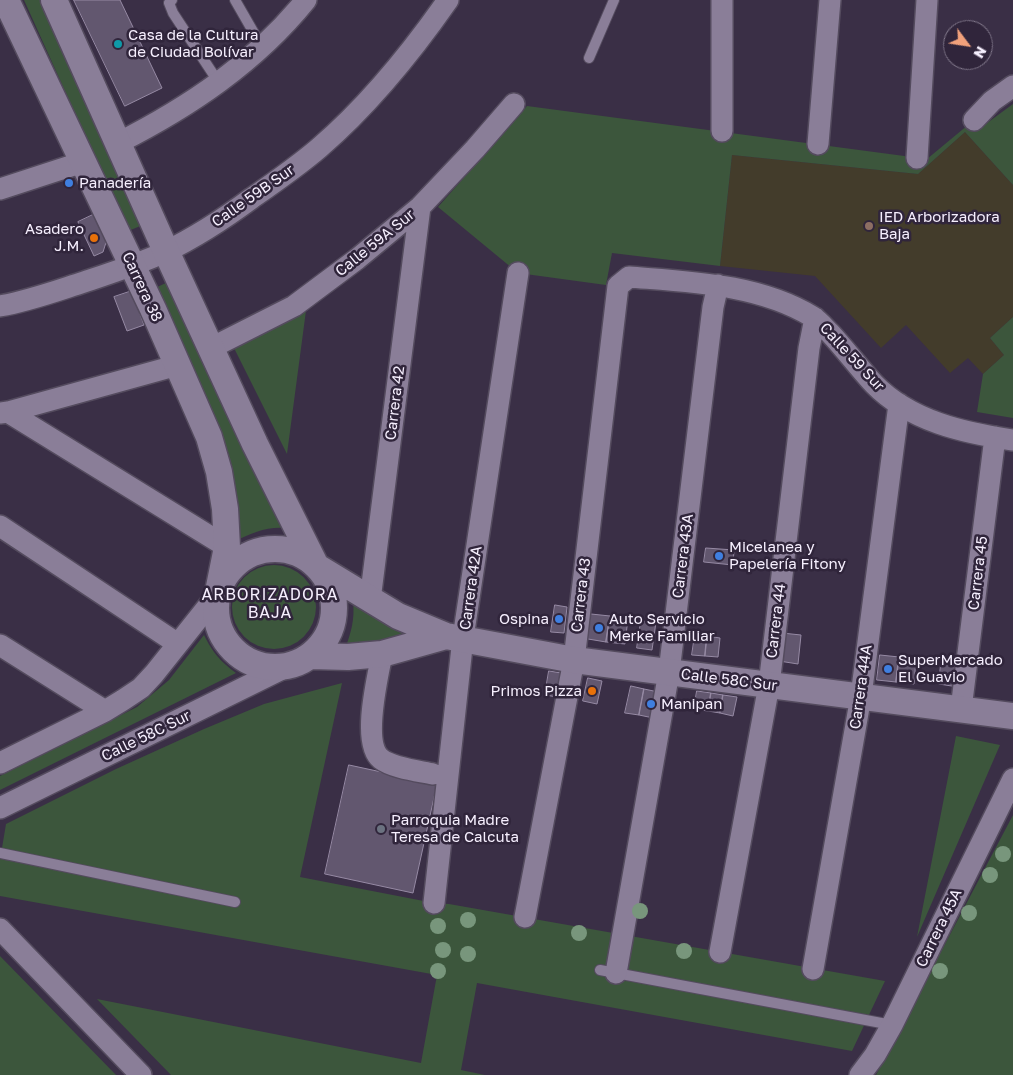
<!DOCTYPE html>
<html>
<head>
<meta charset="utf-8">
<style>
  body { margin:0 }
  #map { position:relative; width:1013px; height:1075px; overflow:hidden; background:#3a2f46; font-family:"Golos Text",sans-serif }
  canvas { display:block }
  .north { position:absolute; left:943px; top:20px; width:50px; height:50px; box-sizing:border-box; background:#30253b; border:1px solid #7f7689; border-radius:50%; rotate:121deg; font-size:14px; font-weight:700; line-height:20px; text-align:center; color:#f6effe }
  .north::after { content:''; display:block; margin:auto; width:18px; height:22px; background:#f1a17b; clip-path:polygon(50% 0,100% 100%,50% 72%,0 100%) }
</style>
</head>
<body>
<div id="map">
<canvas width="1013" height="1075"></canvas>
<div class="north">N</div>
</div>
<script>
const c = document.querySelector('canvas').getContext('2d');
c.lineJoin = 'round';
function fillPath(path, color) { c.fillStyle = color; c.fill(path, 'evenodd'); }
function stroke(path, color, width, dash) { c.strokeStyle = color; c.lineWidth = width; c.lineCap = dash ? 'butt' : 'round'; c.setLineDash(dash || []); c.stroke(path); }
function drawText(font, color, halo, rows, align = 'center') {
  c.font = font + ' "Golos Text",sans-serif'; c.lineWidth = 5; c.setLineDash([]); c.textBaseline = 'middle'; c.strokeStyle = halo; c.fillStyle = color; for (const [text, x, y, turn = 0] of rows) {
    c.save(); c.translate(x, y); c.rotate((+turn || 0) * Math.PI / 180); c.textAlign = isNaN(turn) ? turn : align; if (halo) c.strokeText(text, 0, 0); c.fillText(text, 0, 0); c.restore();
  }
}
const education = new Path2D(`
  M965,132L1013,185V317L990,338L1004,355L983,374L968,358L950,373L906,325L881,348L815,276L720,266L732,155L918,174Z`);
const green = new Path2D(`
  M24,0H42L143,225L128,231Z
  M1013,104V185L965,132L918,174L732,155L720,266L612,253L606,285L518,273L438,207L527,106L927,159L974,120L983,126Z
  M168,282L287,528C267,526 252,533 235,541L234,483L228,452L155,288Z
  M307,303L287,454L233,346Z
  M1013,317V418L977,412L983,374L1004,355L990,338Z
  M232 607a42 42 0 1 1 84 0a42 42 0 1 1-84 0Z
  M353,602L383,622L413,639L345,649C351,633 355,619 353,602Z
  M204,635C213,653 220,661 236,673L0,790V776L137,707L169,680Z
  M342,683L300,877L434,903L449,904L885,981L852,1051L477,983L461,1070L485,1075H171L97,999L421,1063L437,975L0,896V860L6,824L116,769L204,729L264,704Z
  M956,736L1000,745L917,937Z
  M1013,815V1075H876Z
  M0,956L116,1075H0Z`);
const building = new Path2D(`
  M74,0H120L162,88L125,106Z
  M97,213L108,236L103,252L94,256L78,222Z
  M132,291L144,325L127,331L114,297Z
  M706,548L734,550L733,565L704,562Z
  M555,605L567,607L564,633L551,632Z
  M591,614L610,616L606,642L588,639Z
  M610,616L628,618L625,644L606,642Z
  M641,621L656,622L652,650L637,648Z
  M782,633L801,635L798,664L779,661Z
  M695,635L707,636L705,656L692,655Z
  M707,636L720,638L718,657L705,656Z
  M880,655L899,657L896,682L877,680Z
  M899,657L916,659L914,684L896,682Z
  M941,664L960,666L958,687L939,684Z
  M549,671L567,674L563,698L545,695Z
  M588,678L602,681L597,704L583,701Z
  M631,686L644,689L639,715L625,713Z
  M644,689L663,693L658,719L639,715Z
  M697,691L711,693L708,711L694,709Z
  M711,693L723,695L720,713L708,711Z
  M723,695L737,697L733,716L720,713Z
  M349,765L437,784L413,893L325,874Z`);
const service = new Path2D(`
  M172,0L169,3L173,13L219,83
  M235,0L262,47
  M589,58L614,0
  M0,853L235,902
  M600,970L892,1025`);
const minor = new Path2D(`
  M974,120L992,101L1013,86
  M722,131V0
  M118,143C189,107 255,63 306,0
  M818,144L830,0
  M917,158L927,0
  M0,189L83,162
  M0,306C29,301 56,291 84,282C111,273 139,264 165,252C196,237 225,218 252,198C275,182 298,166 319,148C369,105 411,53 448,0
  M211,348L294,306L357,259L420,207L475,149L514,104
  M8,412L227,547
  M0,413L8,412L178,365
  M0,526L178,644
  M370,600L420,207
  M0,645L105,711
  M382,654C378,676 361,743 381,759C393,768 419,771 433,774
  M961,709L995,437
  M0,763L105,711L123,700L141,688L154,674L217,595
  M0,808L292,664
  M434,903L463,638L518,273
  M525,917L574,660L618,286L629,277C691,282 759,284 813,317C819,321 824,327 830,333C845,349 859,368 874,384C910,421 964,433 1013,440
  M0,929L141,1075
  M720,952L769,685L809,348L815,318
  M813,969L861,696L899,404
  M616,973L669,672L713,307L718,285
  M860,1075L875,1055L892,1025L1013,779`);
const tertiary = new Path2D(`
  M6,0L153,309L209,437L219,472L225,509L227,547L219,587
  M54,0L166,251L255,444L314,562
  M216 608a59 59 0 1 1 118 0a59 59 0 1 1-118 0Z
  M319,568L398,616L446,636L574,660L1013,716
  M310,656L348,657L382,654L446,636`);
const trees = [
  [1003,854],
  [990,875],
  [640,911],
  [969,913],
  [468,920],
  [438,926],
  [579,933],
  [443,950],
  [684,951],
  [468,954],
  [438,971],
  [940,971]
];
const markers = [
  [118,44,5,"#0f9aa8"],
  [69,183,5,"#3f7fe0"],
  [869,226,5,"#8d6e63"],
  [94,238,5,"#e8710a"],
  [719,556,5,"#3f7fe0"],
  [559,619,5,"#3f7fe0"],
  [599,628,5,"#3f7fe0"],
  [888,669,5,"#3f7fe0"],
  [592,691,5,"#e8710a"],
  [651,704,5,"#3f7fe0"],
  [381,829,5,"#6b7280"]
];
const poiNames = [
  ["Casa de la Cultura",128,35],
  ["de Ciudad Bolívar",128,52],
  ["Panadería",79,183],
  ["IED Arborizadora",879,217],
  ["Baja",879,234],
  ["Asadero",84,229,"right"],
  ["J.M.",84,246,"right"],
  ["Micelanea y",729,547],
  ["Papelería Fitony",729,564],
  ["Ospina",549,619,"right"],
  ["Auto Servicio",609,619],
  ["Merke Familiar",609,636],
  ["SuperMercado",898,660],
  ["El Guavio",898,677],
  ["Primos Pizza",582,691,"right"],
  ["Manipan",661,704],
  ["Parroquia Madre",391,820],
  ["Teresa de Calcuta",391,837]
];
const streetNames = [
  ["Calle 59B Sur",253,196,-35],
  ["Calle 59A Sur",375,243,-39],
  ["Carrera 38",142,287,65],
  ["Calle 59 Sur",852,357,47],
  ["Carrera 42",395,403,-83],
  ["Carrera 43A",683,556,-83],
  ["Carrera 45",978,573,-83],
  ["Carrera 42A",471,588,-82],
  ["Carrera 43",581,595,-83],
  ["Carrera 44",776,621,-83],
  ["Calle 58C Sur",729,680,7],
  ["Carrera 44A",861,687,-82],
  ["Calle 58C Sur",146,736,-26],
  ["Carrera 45A",939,928,-64]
];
const neighbourhoodNames = [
  ["ARBORIZADORA",270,595],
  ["BAJA",270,613]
];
fillPath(education, '#433c2b');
fillPath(green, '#3c563c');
fillPath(building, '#62576f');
stroke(building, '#968aa4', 1);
stroke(service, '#544b5e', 12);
stroke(minor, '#544b5e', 24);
stroke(tertiary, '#544b5e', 29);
stroke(service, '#8a7e98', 10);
stroke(minor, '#8a7e98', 21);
stroke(tertiary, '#8a7e98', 26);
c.fillStyle = '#78967c';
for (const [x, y] of trees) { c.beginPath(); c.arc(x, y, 8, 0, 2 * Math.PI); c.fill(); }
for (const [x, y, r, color] of markers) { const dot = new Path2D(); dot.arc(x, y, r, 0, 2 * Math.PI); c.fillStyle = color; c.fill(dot); stroke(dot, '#30253b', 2); }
drawText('15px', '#f6effe', '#30253b', poiNames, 'left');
drawText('15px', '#f6effe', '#30253b', streetNames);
c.letterSpacing = '1px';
drawText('16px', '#f6effe', '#30253b', neighbourhoodNames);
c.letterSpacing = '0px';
</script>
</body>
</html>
